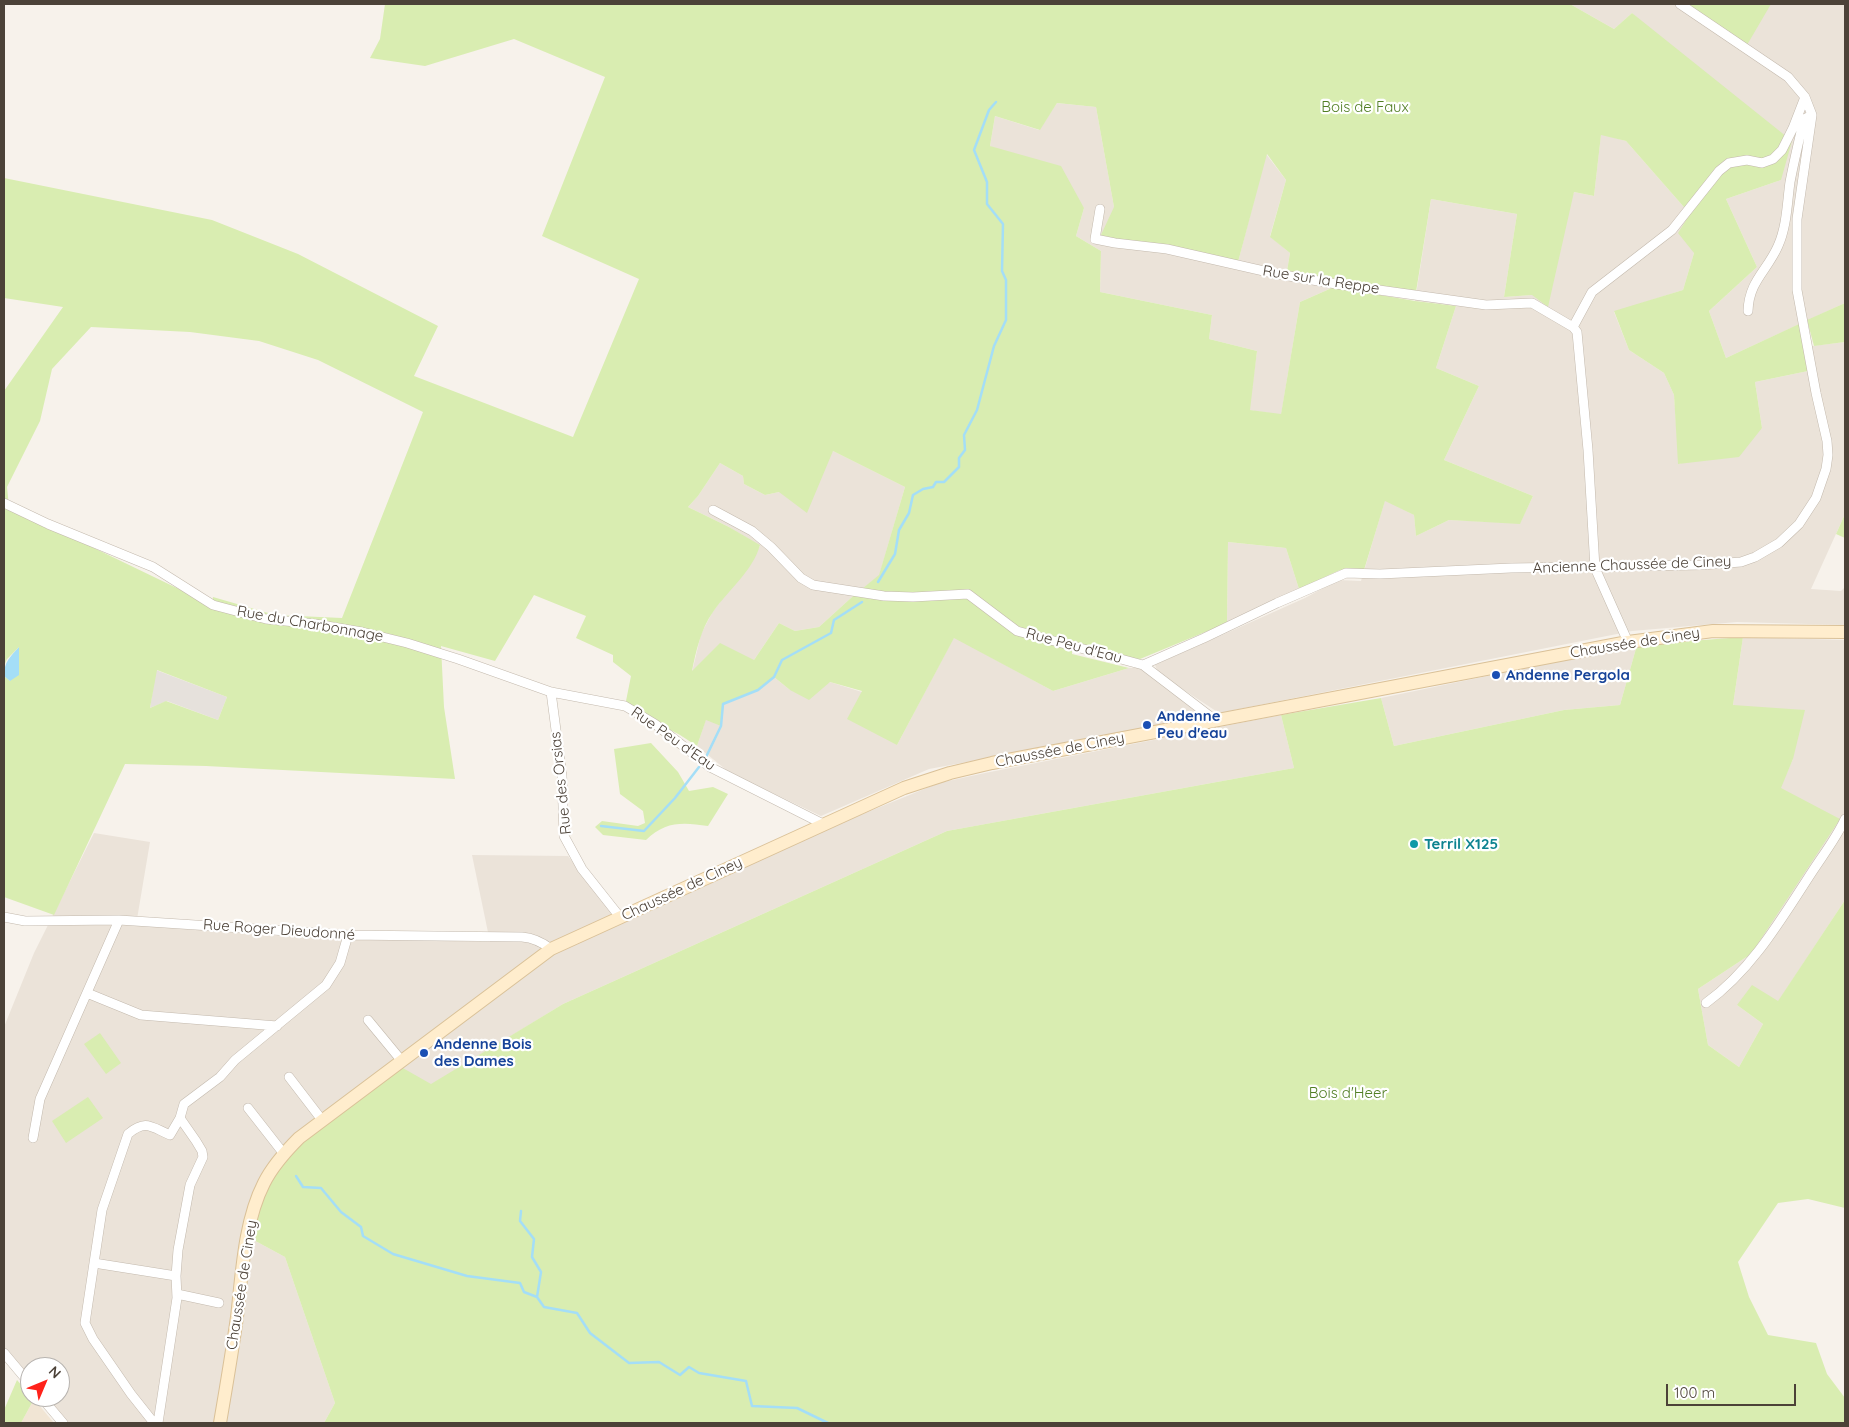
<!DOCTYPE html>
<html>
<head>
<meta charset="utf-8">
<style>
  body { margin:0 }
  #map { position:relative; width:1849px; height:1427px; overflow:hidden; background:#f7f2eb; font-family:Quicksand,sans-serif }
  canvas { display:block }
  .frame { position:absolute; inset:0; border:5px solid #4c4238; pointer-events:none }
  .north { position:absolute; left:20px; top:1357px; width:50px; height:50px; box-sizing:border-box; background:#fff; border:1px solid #b7b3af; border-radius:50%; rotate:45deg; font-size:14px; font-weight:700; line-height:20px; text-align:center; color:#4c4238 }
  .north::after { content:''; display:block; margin:auto; width:18px; height:22px; background:#ff221a; clip-path:polygon(50% 0,100% 100%,50% 72%,0 100%) }
  .scale { position:absolute; left:1666px; top:1384px; width:130px; height:22px; box-sizing:border-box; border:2px solid #4c4238; border-top:0; padding-left:6px; font-size:15px; line-height:18px; white-space:nowrap; color:#4c4238; -webkit-text-stroke:4px #fff; paint-order:stroke }
</style>
</head>
<body>
<div id="map">
<canvas width="1849" height="1427"></canvas>
<div class="frame"></div>
<div class="north">N</div>
<div class="scale">100 m</div>
</div>
<script>
const c = document.querySelector('canvas').getContext('2d');
c.lineJoin = 'round';
function fillPath(path, color) { c.fillStyle = color; c.fill(path, 'evenodd'); }
function stroke(path, color, width, dash) { c.strokeStyle = color; c.lineWidth = width; c.lineCap = dash ? 'butt' : 'round'; c.setLineDash(dash || []); c.stroke(path); }
function drawText(font, color, halo, rows, align = 'center') {
  c.font = font + ' Quicksand,sans-serif'; c.lineWidth = 4.5; c.setLineDash([]); c.textBaseline = 'middle'; c.strokeStyle = halo; c.fillStyle = color; for (const [text, x, y, turn = 0] of rows) {
    c.save(); c.translate(x, y); c.rotate((+turn || 0) * Math.PI / 180); c.textAlign = isNaN(turn) ? turn : align; if (halo) c.strokeText(text, 0, 0); c.fillText(text, 0, 0); c.restore();
  }
}
const residential = new Path2D(`
  M1570,4H1845V303L1726,358L1709,311L1757,267L1726,199L1781,180L1632,13L1614,29Z
  M1057,103L1096,107L1114,207L1238,262L1266,154L1286,180L1270,236L1290,253L1287,271L1334,287L1300,302L1281,415L1249,410L1257,351L1209,339L1212,315L1100,292L1101,251L1076,236L1084,208L990,146L995,116L1039,130Z
  M1601,134L1626,141L1690,214L1694,253L1683,290L1614,312L1629,350L1664,373L1674,395L1679,464L1762,428L1755,382L1808,371L1804,347L1845,342V514L1811,589L1841,591L1845,587V625L1737,622L1632,631L1219,713L1158,673L1155,665L1305,598L1338,580L1361,581L1385,500L1414,515L1416,536L1449,520L1520,523L1533,496L1444,460L1479,386L1436,368L1456,306L1415,301L1431,199L1517,214L1504,297L1532,295L1574,192L1594,196Z
  M833,451L905,487L879,576L852,597L819,627L795,631L779,623L754,660L692,672L701,634L712,613L760,546L729,527L688,507L698,496L720,463L743,476L744,484L765,495L779,492Z
  M1228,542L1286,548L1299,589L1227,623Z
  M954,637L1053,691L1129,668H1141L1204,716L1049,747L929,769L821,816L730,773L697,746L706,719L721,725L723,704L758,690L774,677L790,690L830,682L862,692L897,745Z
  M1743,637L1845,640V900L1778,1002L1737,1005L1763,1024L1739,1067L1708,1045L1698,989L1751,954L1780,788L1793,759L1733,705Z
  M1637,645L1620,705L1564,710L1394,746L1381,698Z
  M1281,715L1294,768L947,831L563,1004L431,1085L248,1237L285,1257L335,1403L324,1423H69L46,1397H60V1367H30V1379L4,1349V1027L34,953L94,833L150,842L136,925L277,936L490,942L472,855L568,856L619,922L821,831L939,783L985,773Z`);
const industrial = new Path2D(`
  M156,670L227,697L218,720L167,701L150,708Z`);
const education = new Path2D(`
  M34,1399L54,1423H21Z`);
const green = new Path2D(`
  M385,4H1570L1614,29L1632,13L1792,141L1781,180L1726,199L1757,267L1709,311L1726,358L1799,324L1808,371L1755,382L1762,428L1739,457L1678,464L1674,395L1664,373L1629,350L1614,311L1683,290L1694,253L1678,233L1690,214L1626,141L1601,135L1594,196L1574,192L1548,307L1532,295L1504,297L1517,214L1431,199L1416,292L1287,271L1290,253L1270,237L1286,180L1267,154L1238,262L1100,237L1114,207L1096,107L1057,103L1040,130L995,116L990,146L1061,166L1084,208L1076,236L1101,251L1100,292L1212,315L1209,339L1257,351L1250,410L1281,414L1300,302L1334,287L1415,301L1456,306L1436,368L1479,386L1444,460L1533,496L1520,524L1449,520L1416,536L1414,515L1385,501L1364,570H1340L1299,589L1286,548L1228,542L1227,623L1140,659L1128,658L1072,643V654L1129,668L1053,691L954,638L897,745L847,719L862,691L830,682L809,700L790,690L774,677L758,690L724,704L721,726L706,720L697,746L680,735L625,706L631,676L613,662V655L576,638L586,616L534,595L495,661L441,646L444,707L455,779L206,766L125,764L54,915L4,897V676L10,681L19,647L7,659L4,666V391L63,307L4,298V178L212,220L298,254L438,326L414,376L573,437L639,279L542,236L605,77L514,39L425,66L370,58L380,39ZM91,327L190,332L259,341L318,360L423,412L342,618L275,615L213,597L212,605L9,507L7,487L40,421L52,369ZM833,451L905,487L879,575L852,597L819,627L795,631L779,623L754,660L720,643L692,671C696,651 701,629 713,612C728,590 753,571 760,545L729,527L688,507L698,496L720,463L743,476L744,484L765,495L779,492L807,513ZM157,670L227,697L218,720L166,701L150,708Z
  M1684,4H1771L1747,45Z
  M1845,303V342L1814,346L1807,320Z
  M1845,514V538L1836,534Z
  M1743,637L1733,705L1805,710L1793,759L1781,788L1840,819L1751,954L1698,989L1708,1045L1739,1067L1763,1024L1737,1005L1752,985L1778,1001L1845,900V1208L1808,1199L1778,1203L1738,1262L1749,1297L1768,1335L1816,1343L1827,1374L1845,1398V1423H324L335,1403L285,1257L248,1237L254,1205L284,1154L401,1067L431,1084L563,1004L947,831L1294,768L1281,715L1381,698L1394,746L1564,710L1620,705L1637,645Z
  M651,743L678,772L689,791L713,787L728,794L708,826C683,822 665,821 646,840L603,835L595,827L602,821L638,826L645,823L643,811L620,794L614,749Z
  M100,1033L121,1063L106,1074L84,1044Z
  M88,1097L103,1118L66,1143L52,1121Z
  M17,1380L30,1395V1397L34,1399L21,1423H4V1410Z`);
const water = new Path2D(`
  M19,647V675L10,681L4,676C4,662 10,657 19,647Z`);
const stream = new Path2D(`
  M878,582L895,554L899,530L909,513L913,495L923,489L933,487L936,482H944L959,467V458L965,450L964,435L977,410L994,346L1006,320V280L1002,271L1003,224L987,204V182L974,150L989,110L996,102
  M706,757L721,726L723,704L758,690L774,677L782,660L831,633L834,620L862,602
  M601,826L644,831L675,798L699,767
  M296,1176L303,1187L321,1188L341,1212L361,1227L363,1236L393,1254L467,1276L520,1283L524,1292L537,1297L544,1307L577,1313L590,1333L629,1363L659,1362L680,1375L689,1367L699,1373L746,1381L752,1406L797,1408L828,1423
  M521,1211L520,1221L534,1239L532,1257L541,1272L537,1297`);
const minor = new Path2D(`
  M1100,209L1095,239L1115,243L1167,249L1277,274L1336,284L1486,305L1532,303L1573,327L1577,332L1588,450L1595,568L1628,642
  M1748,311C1749,281 1767,271 1778,246C1787,226 1787,203 1790,182C1794,161 1799,140 1804,119L1812,115
  M1573,327L1592,292L1672,230L1719,171L1729,163L1747,160L1762,163L1773,159L1782,150L1793,128L1805,97
  M4,503L48,524L153,567L213,605L266,619L315,624L362,632L407,643L458,659L551,692L625,706L655,724L710,767L823,824
  M713,510L752,531L771,547L801,578L813,585L884,596L913,597L968,594L1017,631L1143,665L1215,720
  M1143,665L1204,638L1277,603L1346,573L1380,574L1511,568L1701,565L1741,562L1755,557L1779,543L1799,524L1816,498L1826,469L1828,455L1827,441L1816,393L1797,290V219L1812,115L1805,97L1788,77L1680,4
  M551,692L562,776L564,836L582,869L620,917
  M4,917L25,921L119,920L348,935L522,937C534,938 542,942 551,949
  M87,993L141,1015L277,1026
  M1706,1003C1752,970 1782,918 1812,872C1823,855 1837,837 1845,819
  M368,1020L401,1060
  M289,1077L322,1120
  M248,1108L284,1154
  M33,1138L40,1099L119,920
  M94,1263L102,1210L128,1134C146,1119 151,1127 170,1135L180,1118
  M177,1294L219,1303
  M4,1353L30,1384
  M41,1397L63,1423
  M154,1423L131,1394L93,1339L85,1323L94,1263L176,1276
  M158,1423L177,1298L176,1276L178,1250L190,1185L203,1157L202,1151L196,1141L180,1118L184,1104L220,1077L235,1060L326,985L340,963L348,935`);
const secondary = new Path2D(`
  M220,1423C226,1388 232,1353 237,1317C242,1274 244,1222 264,1183C273,1165 286,1151 299,1138L551,949L904,788L950,773L992,763L1628,642L1713,631L1845,632`);
const markers = [
  [1496,675,5,"#1a4fb4"],
  [1147,725,5,"#1a4fb4"],
  [1414,844,5,"#0f9aa8"],
  [424,1053,5,"#1a4fb4"]
];
const parkNames = [
  ["Bois de Faux",1365,107],
  ["Bois d'Heer",1348,1093]
];
const streetNames = [
  ["Rue sur la Reppe",1321,280,9],
  ["Ancienne Chaussée de Ciney",1632,565,-2],
  ["Rue du Charbonnage",310,624,10],
  ["Chaussée de Ciney",1635,643,-9],
  ["Rue Peu d'Eau",1074,646,15],
  ["Rue Peu d'Eau",673,739,35],
  ["Chaussée de Ciney",1060,750,-11],
  ["Rue des Orsias",561,783,-96],
  ["Chaussée de Ciney",682,889,-25],
  ["Rue Roger Dieudonné",279,930,4],
  ["Chaussée de Ciney",242,1285,-81]
];
const transitNames = [
  ["Andenne Pergola",1506,675],
  ["Andenne",1157,716],
  ["Peu d'eau",1157,733],
  ["Andenne Bois",434,1044],
  ["des Dames",434,1061]
];
const cultureNames = [
  ["Terril X125",1424,844]
];
fillPath(residential, '#ebe3d9');
fillPath(industrial, '#e6e1dc');
fillPath(education, '#f1e5d4');
fillPath(green, '#d9edb1');
fillPath(water, '#a4def7');
stroke(stream, '#a4def7', 2.5);
stroke(minor, '#c3b9ad', 10);
stroke(secondary, '#dac198', 14);
stroke(minor, '#fff', 9);
stroke(secondary, '#ffedcd', 12);
for (const [x, y, r, color] of markers) { const dot = new Path2D(); dot.arc(x, y, r, 0, 2 * Math.PI); c.fillStyle = color; c.fill(dot); stroke(dot, '#fff', 2); }
drawText('15px', '#517e24', '#fff', parkNames);
drawText('15px', '#4c4238', '#fff', streetNames);
drawText('bold 15px', '#164399', '#fff', transitNames, 'left');
drawText('bold 15px', '#0d838f', '#fff', cultureNames, 'left');
</script>
</body>
</html>
